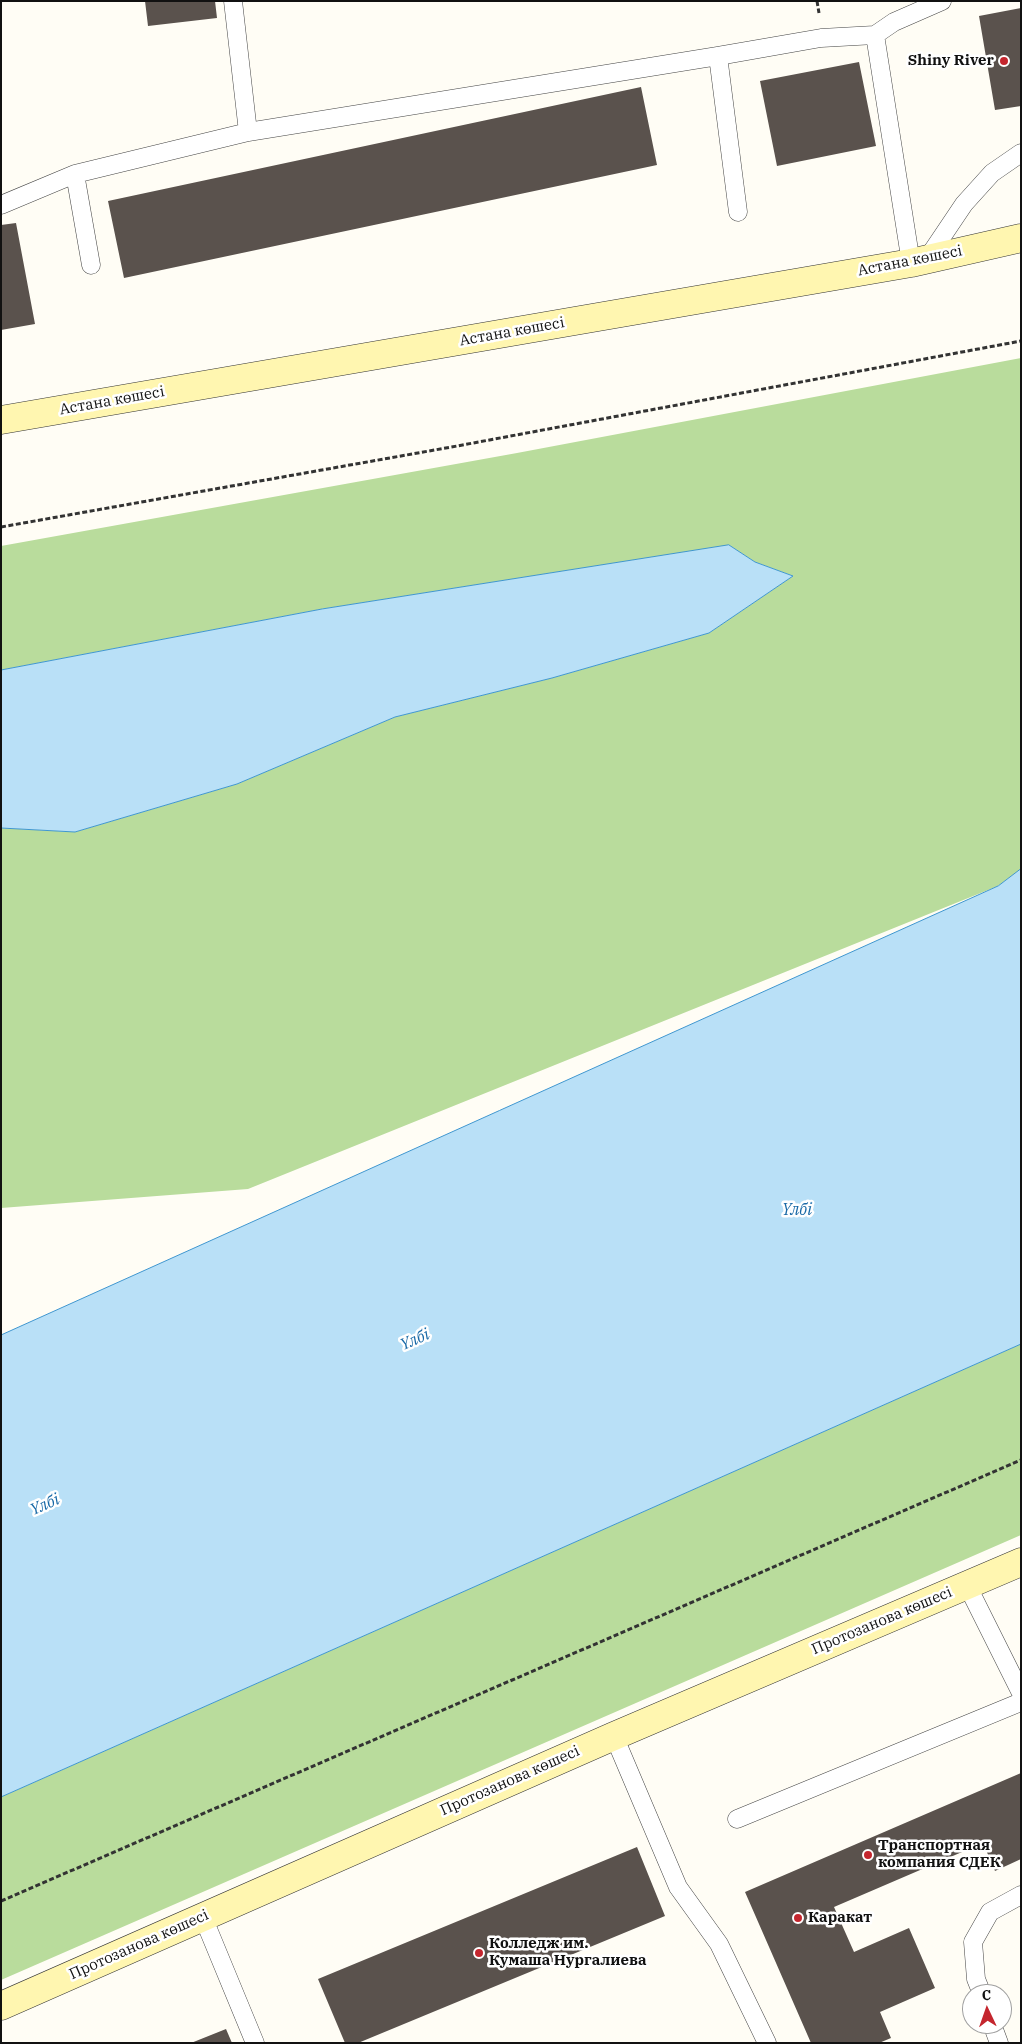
<!DOCTYPE html>
<html>
<head>
<meta charset="utf-8">
<style>
  body { margin:0 }
  #map { position:relative; width:1022px; height:2044px; overflow:hidden; background:#fffdf5; font-family:"IBM Plex Serif",serif }
  canvas { display:block }
  .frame { position:absolute; inset:0; border:2px solid #111; pointer-events:none }
  .north { position:absolute; left:962px; top:1984px; width:50px; height:50px; box-sizing:border-box; background:#fff; border:1px solid #a0a0a0; border-radius:50%; rotate:357deg; font-size:14px; font-weight:700; line-height:20px; text-align:center; color:#111 }
  .north::after { content:''; display:block; margin:auto; width:18px; height:22px; background:#c4262e; clip-path:polygon(50% 0,100% 100%,50% 72%,0 100%) }
</style>
</head>
<body>
<div id="map">
<canvas width="1022" height="2044"></canvas>
<div class="frame"></div>
<div class="north">С</div>
</div>
<script>
const c = document.querySelector('canvas').getContext('2d');
c.lineJoin = 'round';
function fillPath(path, color) { c.fillStyle = color; c.fill(path, 'evenodd'); }
function stroke(path, color, width, dash) { c.strokeStyle = color; c.lineWidth = width; c.lineCap = dash ? 'butt' : 'round'; c.setLineDash(dash || []); c.stroke(path); }
function drawText(font, color, halo, rows, align = 'center') {
  c.font = font + ' "IBM Plex Serif",serif'; c.lineWidth = 5; c.setLineDash([]); c.textBaseline = 'middle'; c.strokeStyle = halo; c.fillStyle = color; for (const [text, x, y, turn = 0] of rows) {
    c.save(); c.translate(x, y); c.rotate((+turn || 0) * Math.PI / 180); c.textAlign = isNaN(turn) ? turn : align; if (halo) c.strokeText(text, 0, 0); c.fillText(text, 0, 0); c.restore();
  }
}
const forest = new Path2D(`
  M1021,358V869L998,886L248,1189L1,1208V828L75,832L237,784L395,717L552,678L709,633L793,576L755,562L729,545L322,609L1,670V546L517,453Z
  M1021,1344V1535L1,1980V1797Z`);
const water = new Path2D(`
  M729,545L755,562L793,576L709,633L552,678L395,717L237,784L75,832L1,828V670L322,609Z
  M1021,869V1344L1,1797V1335L998,886Z`);
const building = new Path2D(`
  M145,1H215L217,18L148,26Z
  M1021,8V106L995,110L979,16Z
  M859,62L876,146L777,166L760,81Z
  M641,87L657,165L124,278L108,201Z
  M16,223L35,324L1,330V225Z
  M1021,1773V1859L995,1871L983,1843L834,1907L854,1952L909,1928L935,1988L880,2012L891,2038L879,2043H811L745,1892Z
  M637,1847L665,1916L358,2043H345L318,1979Z
  M226,2029L232,2043H191Z`);
const path = new Path2D(`
  M817,1L819,13
  M1,527L457,446L1021,341
  M1,1901L1021,1460`);
const lane = new Path2D(`
  M233,1L248,132
  M875,35L894,22L942,1
  M718,56L738,212
  M75,174L91,265
  M1,205L75,174L248,132L718,56L821,38L875,35L911,263
  M927,259L964,204L992,173L1021,153
  M967,1585L1021,1693
  M614,1736L678,1887L719,1944L767,2043
  M737,1819L1021,1702
  M203,1917L255,2043
  M982,1994L976,1979L973,1942L990,1912L1021,1895
  M992,2024L999,2043`);
const secondary = new Path2D(`
  M1,420L911,263L1021,238
  M1,2006L614,1736L1021,1562`);
const markers = [
  [1004,61,5,"#c4262e"],
  [868,1855,5,"#c4262e"],
  [798,1918,5,"#c4262e"],
  [479,1953,5,"#c4262e"]
];
const poiNames = [
  ["Shiny River",994,61,"right"],
  ["Транспортная",878,1846],
  ["компания СДЕК",878,1863],
  ["Каракат",808,1918],
  ["Колледж им.",489,1944],
  ["Кумаша Нургалиева",489,1961]
];
const streetNames = [
  ["Астана көшесі",910,261,-11],
  ["Астана көшесі",512,332,-10],
  ["Астана көшесі",112,401,-10],
  ["Протозанова көшесі",882,1621,-23],
  ["Протозанова көшесі",510,1781,-24],
  ["Протозанова көшесі",139,1945,-24]
];
const waterNames = [
  ["Үлбі",797,1210],
  ["Үлбі",415,1340,-24],
  ["Үлбі",45,1505,-24]
];
fillPath(forest, '#b9dc9c');
fillPath(water, '#b9e0f7');
stroke(water, '#3f96cf', 1);
fillPath(building, '#5a524d');
stroke(lane, '#444', 19);
stroke(secondary, '#333', 29);
stroke(path, '#333', 3, [5, 2.5]);
stroke(lane, '#fff', 18);
stroke(secondary, '#fff6b0', 28);
for (const [x, y, r, color] of markers) { const dot = new Path2D(); dot.arc(x, y, r, 0, 2 * Math.PI); c.fillStyle = color; c.fill(dot); stroke(dot, '#fff', 2); }
drawText('bold 15px', '#111', '#fff', poiNames, 'left');
drawText('15px', '#111', '#fff', streetNames);
drawText('italic 16px', '#1768a6', '#fff', waterNames);
</script>
</body>
</html>
